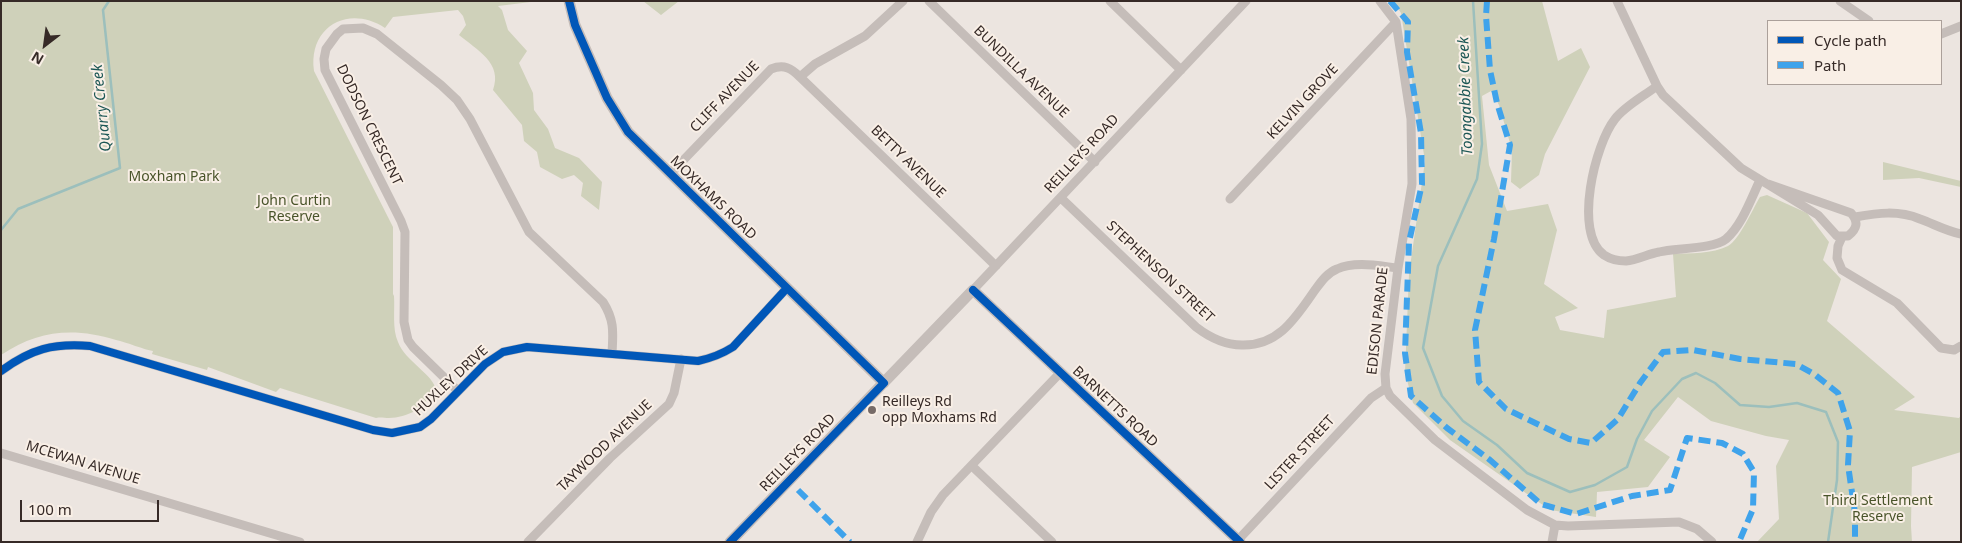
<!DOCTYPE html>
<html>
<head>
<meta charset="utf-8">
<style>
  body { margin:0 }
  #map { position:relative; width:1962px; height:543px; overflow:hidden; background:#ece5e0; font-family:"Noto Sans",sans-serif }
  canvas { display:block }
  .frame { position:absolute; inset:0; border:2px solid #362a27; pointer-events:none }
  .legend { position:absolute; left:1767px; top:20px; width:175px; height:65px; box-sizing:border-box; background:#f9efe6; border:1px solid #aba09a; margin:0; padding:6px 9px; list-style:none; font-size:15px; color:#362a27 }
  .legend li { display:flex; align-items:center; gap:10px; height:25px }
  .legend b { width:25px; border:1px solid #aba09a }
  .north { position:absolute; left:20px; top:20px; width:50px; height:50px; -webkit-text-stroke:4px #f9efe6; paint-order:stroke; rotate:210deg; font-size:14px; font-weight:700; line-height:20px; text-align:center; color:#362a27 }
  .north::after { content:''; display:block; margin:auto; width:18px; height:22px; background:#362a27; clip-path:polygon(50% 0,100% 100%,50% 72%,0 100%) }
  .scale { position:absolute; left:20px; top:500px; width:139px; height:22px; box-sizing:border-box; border:2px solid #362a27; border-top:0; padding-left:6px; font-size:15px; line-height:18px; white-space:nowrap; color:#362a27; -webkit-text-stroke:4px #f9efe6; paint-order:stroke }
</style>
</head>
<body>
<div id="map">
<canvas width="1962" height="543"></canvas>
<div class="frame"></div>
<ul class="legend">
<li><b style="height:6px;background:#0057b8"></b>Cycle path</li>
<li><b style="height:6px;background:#3fa3eb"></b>Path</li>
</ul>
<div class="north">N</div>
<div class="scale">100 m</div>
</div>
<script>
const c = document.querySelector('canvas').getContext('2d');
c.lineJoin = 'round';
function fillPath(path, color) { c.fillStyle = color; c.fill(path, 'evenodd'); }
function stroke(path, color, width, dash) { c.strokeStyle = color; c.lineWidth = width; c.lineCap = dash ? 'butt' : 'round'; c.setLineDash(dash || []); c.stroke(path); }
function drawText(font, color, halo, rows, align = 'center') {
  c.font = font + ' "Noto Sans",sans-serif'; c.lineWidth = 4; c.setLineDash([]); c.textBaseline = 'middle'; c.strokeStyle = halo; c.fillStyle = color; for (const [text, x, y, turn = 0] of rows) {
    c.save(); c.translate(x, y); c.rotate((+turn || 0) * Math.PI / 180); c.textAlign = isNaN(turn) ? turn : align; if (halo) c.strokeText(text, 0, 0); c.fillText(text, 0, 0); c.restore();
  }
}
const green = new Path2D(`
  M1,1H539L498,6L502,10L508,30L527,51L519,63L533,93L534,110L548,129L555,148L579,158L602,182L599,210L581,196L583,183L574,175L562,179L540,167L537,152L524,141L522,125L493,90C503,63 477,50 459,35L466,25L463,16L458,10L393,17L385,28C348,4 308,27 314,71L393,227V294L394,296C395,310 392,329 398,342C405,361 434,375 436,390L417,412L415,411C407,415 398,418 389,418C384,418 381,417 376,418L280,388L276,392L208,367L207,370L152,354L153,351C145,350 126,342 116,340C74,327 38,330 1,355Z
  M643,1H679L661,15Z
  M1393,1H1542L1558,61L1581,48L1590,67L1545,154L1539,175L1520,189L1511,182L1512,150L1499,105L1491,91L1482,96L1489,165L1507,211L1548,204L1557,230L1544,284L1578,308L1555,317L1560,330L1604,338L1607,310L1676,297L1673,254C1689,253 1713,254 1728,246C1740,239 1752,210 1760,197L1767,195L1807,213L1829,242L1823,260L1841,279L1827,321L1915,397L1894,410L1959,418L1961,415V452L1912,467L1911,526L1912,542H1757L1779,519L1776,466L1789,440L1766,436L1711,421L1678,397L1644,440L1670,457L1648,487L1597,492L1596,517L1550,510L1450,440L1413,403L1405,372L1409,274L1425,161L1401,13Z
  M1883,162L1961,181V187L1919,178L1883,180Z`);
const stream = new Path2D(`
  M1473,1L1482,144L1477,179L1438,266L1423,348L1442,396L1463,421L1497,445L1527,473L1570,492L1595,485L1627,467L1637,439L1652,411L1682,379L1696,373L1715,383L1740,405L1769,407L1797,403L1826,412L1838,442L1837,480L1828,542
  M1,230L18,209L120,168L103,10L109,1`);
const minor = new Path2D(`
  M929,1L1095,162
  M1110,1L1181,70
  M1380,1L1396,22L1411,119L1412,184L1398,268L1385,374L1386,388L1390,396L1435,440L1527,510L1555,525L1568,526L1679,522L1697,529L1712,542
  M1617,1L1657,86L1663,95L1741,168L1818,215L1837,236H1848C1857,229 1859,222 1851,213L1768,184
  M1840,1L1869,21
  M1941,34L1961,26
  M800,77L996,266
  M1657,86C1644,96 1625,106 1615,119C1595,144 1573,233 1604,255C1610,259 1619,261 1626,261C1637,260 1648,254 1659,252C1675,248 1714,249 1726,239C1742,225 1751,199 1760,180
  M670,174L771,69C784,64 791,68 800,77L815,64L865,36L903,1
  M1061,198L1196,327C1209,337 1225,345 1242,345C1279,346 1296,317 1315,290C1321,282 1327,273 1337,269C1355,261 1379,266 1398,268
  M1230,199L1396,22
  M1855,217C1878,213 1898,210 1920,219C1934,224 1946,231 1961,234
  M1842,237L1838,246L1837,258L1842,270L1897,303L1941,348L1954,350L1961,346
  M973,290L1246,1
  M1,371C31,349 53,343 90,346L373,430L392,433L420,427L431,419L485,364L503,352L527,347L698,361C712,358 722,354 733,347L787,288
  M458,391L413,347L408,340L404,322L405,232L401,221L325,70L324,59L326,49L337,34L343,29L363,28L377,34L441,85L457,100L470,119L529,232L603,302C615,321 613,333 612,354
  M1,453L300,542
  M972,466L1052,542
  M1238,540L1371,398L1386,388
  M528,542L610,458L669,404L674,393L681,359
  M917,542L931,512L943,495L1060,373
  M1552,542L1555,525`);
const tertiary = new Path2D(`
  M569,1L575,25L607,98L628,132L884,383
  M730,542L973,290L1240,542`);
const quiet = new Path2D(`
  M1390,1L1408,22L1407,52L1421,133L1422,184L1409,242L1405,353L1411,396L1447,428L1490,460L1541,504L1576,514L1632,496L1670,490L1687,438L1722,443L1743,454L1754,472L1753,509L1739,542
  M1487,1L1486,16L1490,70L1497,103L1510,145L1494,239L1475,330L1479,382L1506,409L1569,439L1591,443L1618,419L1640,383L1663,352L1693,350L1740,359L1796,364L1814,374L1838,393L1850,431L1848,465L1855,513V542
  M798,490L850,542`);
const cycleway = new Path2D(`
  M569,1L575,25L607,98L628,132L884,383L730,542
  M973,290L1240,542
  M1,371C31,349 53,343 90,346L373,430L392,433L420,427L431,419L485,364L503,352L527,347L698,361C712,358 722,354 733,347L787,288`);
const markers = [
  [872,410,5,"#766b68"]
];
const streetNames = [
  ["BUNDILLA AVENUE",1021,72,44],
  ["CLIFF AVENUE",725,97,-46],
  ["KELVIN GROVE",1303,102,-47],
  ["DODSON CRESCENT",369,125,64],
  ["REILLEYS ROAD",1082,154,-47],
  ["BETTY AVENUE",908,162,44],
  ["MOXHAMS ROAD",713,198,44],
  ["STEPHENSON STREET",1160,272,43],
  ["EDISON PARADE",1378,321,-84],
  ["HUXLEY DRIVE",451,381,-43],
  ["BARNETTS ROAD",1115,407,43],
  ["TAYWOOD AVENUE",605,446,-44],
  ["REILLEYS ROAD",798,453,-46],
  ["LISTER STREET",1300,453,-47],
  ["MCEWAN AVENUE",83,463,17]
];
const parkNames = [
  ["Moxham Park",174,177],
  ["John Curtin",294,201],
  ["Reserve",294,217],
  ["Third Settlement",1878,501],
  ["Reserve",1878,517]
];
const poiNames = [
  ["Reilleys Rd",882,402],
  ["opp Moxhams Rd",882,418]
];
const waterNames = [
  ["Toongabbie Creek",1466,96,-92],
  ["Quarry Creek",102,108,-96]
];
fillPath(green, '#cfd1ba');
stroke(stream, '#9cbfbc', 2.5);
stroke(minor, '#c5bdb9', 9);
stroke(tertiary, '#c5bdb9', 11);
stroke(quiet, '#3fa3eb', 6, [12, 6]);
stroke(cycleway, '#0057b8', 8);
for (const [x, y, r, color] of markers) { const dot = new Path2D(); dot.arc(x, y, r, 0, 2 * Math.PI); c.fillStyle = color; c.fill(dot); stroke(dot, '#f9efe6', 2); }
drawText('14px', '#362a27', '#f9efe6', streetNames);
drawText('14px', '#49542a', '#f9efe6', parkNames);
drawText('14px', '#362a27', '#f9efe6', poiNames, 'left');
drawText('italic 15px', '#1c5755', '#f9efe6', waterNames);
</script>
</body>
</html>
